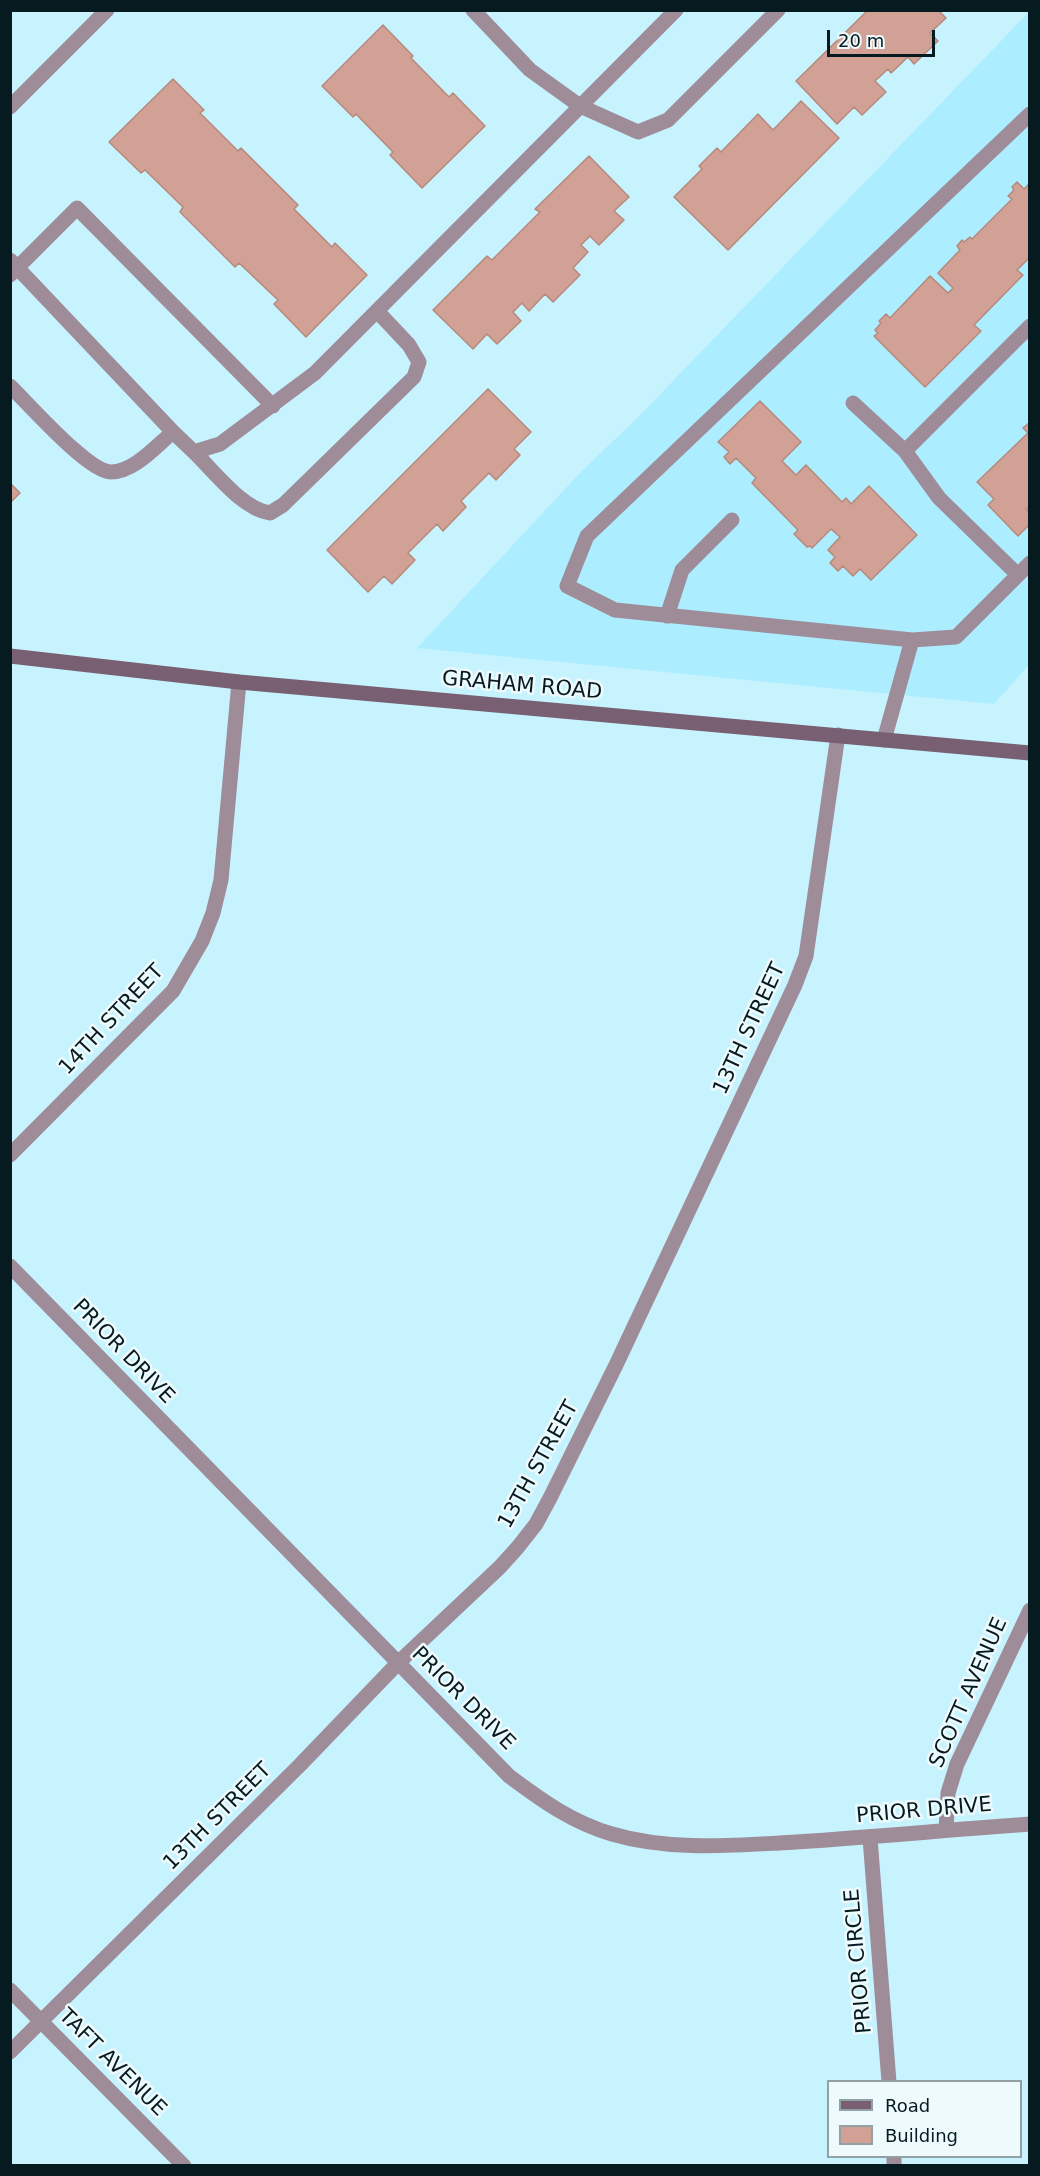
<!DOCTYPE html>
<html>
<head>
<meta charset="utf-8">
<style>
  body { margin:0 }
  #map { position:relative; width:1040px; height:2176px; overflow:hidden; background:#c7f3ff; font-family:"DejaVu Sans",sans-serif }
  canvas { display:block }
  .frame { position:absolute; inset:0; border:12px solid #051b20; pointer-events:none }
  .legend { position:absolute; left:827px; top:2080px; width:195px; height:78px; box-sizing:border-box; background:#effafd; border:2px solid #91a1a5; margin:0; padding:8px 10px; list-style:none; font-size:18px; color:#051b20 }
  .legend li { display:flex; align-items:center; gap:12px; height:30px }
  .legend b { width:30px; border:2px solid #91a1a5 }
  .scale { position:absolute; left:827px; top:30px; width:108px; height:27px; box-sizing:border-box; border:3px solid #051b20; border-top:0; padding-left:8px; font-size:18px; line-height:21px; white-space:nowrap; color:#051b20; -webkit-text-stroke:4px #effafd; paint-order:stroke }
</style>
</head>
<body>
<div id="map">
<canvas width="1040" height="2176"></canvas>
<div class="frame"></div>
<ul class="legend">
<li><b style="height:8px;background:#786072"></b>Road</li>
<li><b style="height:16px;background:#d0a194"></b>Building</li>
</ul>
<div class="scale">20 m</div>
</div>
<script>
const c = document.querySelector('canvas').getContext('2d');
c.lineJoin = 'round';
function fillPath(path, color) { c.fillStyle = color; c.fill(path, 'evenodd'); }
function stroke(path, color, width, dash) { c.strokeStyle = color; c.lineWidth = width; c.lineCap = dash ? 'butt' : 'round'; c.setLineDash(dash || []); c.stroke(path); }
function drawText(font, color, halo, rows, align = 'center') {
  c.font = font + ' "DejaVu Sans",sans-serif'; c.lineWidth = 5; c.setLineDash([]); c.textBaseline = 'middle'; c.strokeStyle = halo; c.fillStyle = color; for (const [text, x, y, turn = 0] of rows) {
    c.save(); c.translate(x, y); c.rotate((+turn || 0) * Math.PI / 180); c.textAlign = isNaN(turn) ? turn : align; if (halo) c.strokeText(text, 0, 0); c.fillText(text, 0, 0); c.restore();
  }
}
const built = new Path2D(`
  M1029,12V665L994,704L417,648L579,474L642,413Z`);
const building = new Path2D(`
  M868,10H938L946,18L930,33L938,41L914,64L908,57L891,73L888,69L875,81L886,92L862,115L854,107L837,124L796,81Z
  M383,25L413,56L411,58L449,97L453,93L485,126L422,188L390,155L393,152L356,114L353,117L322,86Z
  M173,79L204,110L200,113L238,151L241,148L298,205L294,209L332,247L335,243L367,275L306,337L274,304L278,300L239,263L235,267L180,212L183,207L145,170L141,173L109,142Z
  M801,101L839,138L728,250L674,197L702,169L699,166L717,148L721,152L758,114L773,130Z
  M589,156L629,197L614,211L624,220L599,245L590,236L581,245L588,252L573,268L580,275L553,302L545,294L529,311L522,303L513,312L521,321L497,344L487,334L473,349L433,310L487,256L492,260L540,212L535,209Z
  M1017,182L1024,189L1030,183V257L1017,270L1023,275L974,325L981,331L925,387L874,336L878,333L875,330L881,323L879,321L886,314L890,318L930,276L948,293L953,288L938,273L960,250L957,246L962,240L964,242L970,237L972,239L1012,199L1008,196L1014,190L1012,187Z
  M488,389L531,432L514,449L520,455L496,480L489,473L461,501L466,507L443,531L437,524L408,553L415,560L392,584L384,576L368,592L327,550Z
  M760,401L801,442L782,461L796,475L806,465L842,502L846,498L851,504L869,486L917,535L871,580L860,569L853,576L843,566L838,571L830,563L835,557L828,550L840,537L831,529L812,548L810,546L807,547L794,534L798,530L752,483L756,478L736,458L730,464L724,457L729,452L718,442Z
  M1030,422V506L1026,509L1030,513V524L1018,536L988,505L994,499L977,482L1028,433L1023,428Z
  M10,483L20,493L10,503Z`);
const service = new Path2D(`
  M473,10L530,70L580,106L638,132L668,120L778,10
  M1030,114L587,536L567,586L615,610L912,640L956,637L1030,563
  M10,260L173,432L194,452L220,444L315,373L676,10
  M10,275L77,208L273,406
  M10,386C29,404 88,472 111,472C134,472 156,446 173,432
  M853,403L905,451L939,498L1018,575
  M905,451L1030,326
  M194,452C214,471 242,509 270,513L283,505L414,377L419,362L409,345L377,311
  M667,616L682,570L732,520
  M884,740L912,640`);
const minor = new Path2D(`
  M10,107L107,10
  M10,1155L173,991L202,941L213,913L221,880L239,682
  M10,1266L509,1776C541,1800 573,1823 612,1834C666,1850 724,1846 779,1843C863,1838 946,1830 1030,1824
  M946,1830L948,1793L957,1764L1030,1610
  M870,1838L889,2082
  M10,1990L184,2166
  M10,2052L300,1765L398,1663L500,1567L518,1547L536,1524L550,1498L616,1365L795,985L806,956L838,735
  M894,2156V2166`);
const secondary = new Path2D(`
  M10,656L239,682L1030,753`);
const streetNames = [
  ["GRAHAM ROAD",522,686,5],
  ["14TH STREET",112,1020,-47],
  ["13TH STREET",750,1029,-65],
  ["PRIOR DRIVE",123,1352,46],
  ["13TH STREET",539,1465,-61],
  ["SCOTT AVENUE",969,1693,-66],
  ["PRIOR DRIVE",463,1699,45],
  ["PRIOR DRIVE",924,1811,-5],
  ["13TH STREET",218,1817,-45],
  ["PRIOR CIRCLE",859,1961,-95],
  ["TAFT AVENUE",112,2063,45]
];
fillPath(built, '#acedff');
fillPath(building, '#d0a194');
stroke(building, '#b6897c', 1.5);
stroke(service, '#9e8c99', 15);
stroke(minor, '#9e8c99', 15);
stroke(secondary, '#786072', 15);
drawText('21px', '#051b20', '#effafd', streetNames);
</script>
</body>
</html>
